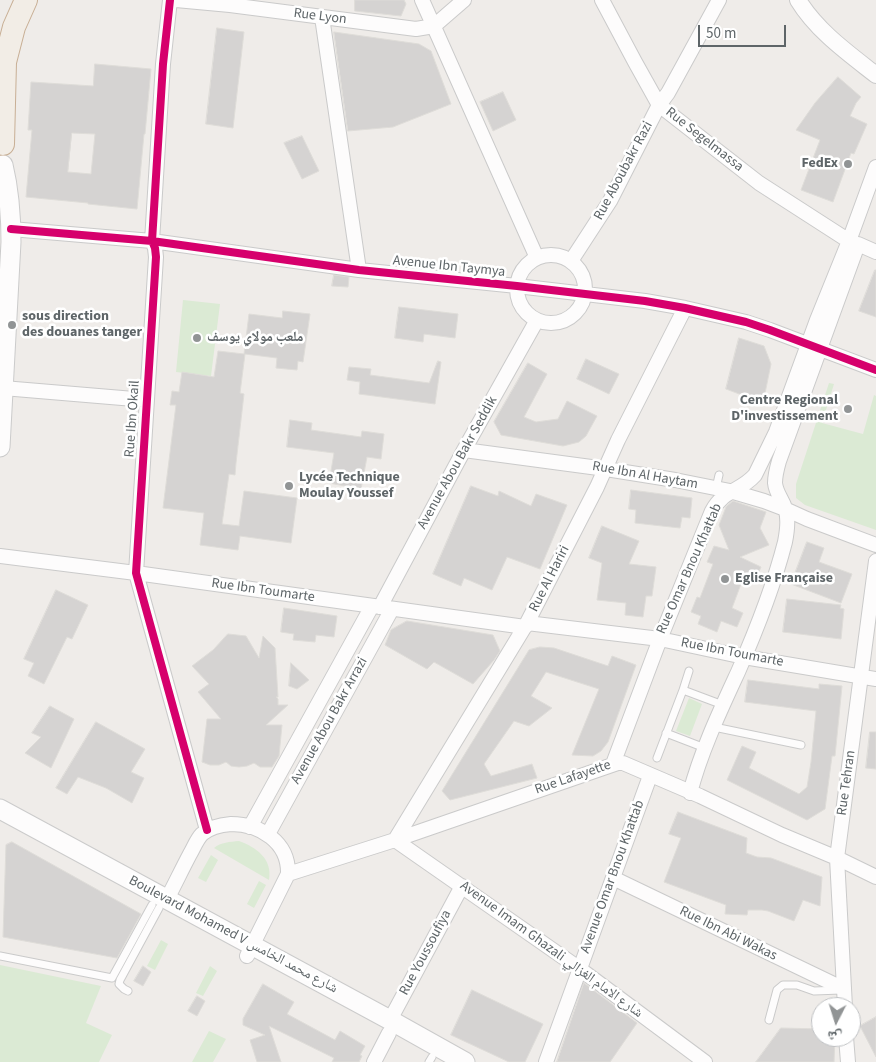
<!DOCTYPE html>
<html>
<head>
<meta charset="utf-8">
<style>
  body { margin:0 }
  #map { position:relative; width:876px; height:1062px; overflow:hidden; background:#efece9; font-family:"Source Sans 3","Noto Naskh Arabic",sans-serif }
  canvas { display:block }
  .north { position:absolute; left:811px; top:997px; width:50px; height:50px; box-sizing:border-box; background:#fff; border:1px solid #bfc1c3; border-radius:50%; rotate:185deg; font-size:14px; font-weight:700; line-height:20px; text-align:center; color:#5e6568 }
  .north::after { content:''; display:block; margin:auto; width:18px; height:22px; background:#919495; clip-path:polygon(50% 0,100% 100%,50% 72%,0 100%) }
  .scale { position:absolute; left:698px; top:25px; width:88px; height:22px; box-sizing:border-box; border:2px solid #5e6568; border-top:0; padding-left:6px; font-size:15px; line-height:18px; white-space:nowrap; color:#5e6568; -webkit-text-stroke:4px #fff; paint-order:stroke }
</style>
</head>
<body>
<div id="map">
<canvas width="876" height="1062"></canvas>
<div class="north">ش</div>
<div class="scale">50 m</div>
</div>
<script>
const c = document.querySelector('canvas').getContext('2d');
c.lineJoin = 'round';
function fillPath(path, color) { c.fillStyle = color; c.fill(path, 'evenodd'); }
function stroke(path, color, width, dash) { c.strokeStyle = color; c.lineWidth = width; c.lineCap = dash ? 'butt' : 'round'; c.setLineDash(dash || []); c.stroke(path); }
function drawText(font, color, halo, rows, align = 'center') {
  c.font = font + ' "Source Sans 3","Noto Naskh Arabic",sans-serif'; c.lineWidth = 5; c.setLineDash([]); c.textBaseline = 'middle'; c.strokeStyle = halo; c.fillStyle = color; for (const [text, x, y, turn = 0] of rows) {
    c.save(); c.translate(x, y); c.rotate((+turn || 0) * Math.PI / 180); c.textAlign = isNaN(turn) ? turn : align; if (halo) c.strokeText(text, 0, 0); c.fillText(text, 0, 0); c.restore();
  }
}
const green = new Path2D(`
  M183,300L220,304L211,376L176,372Z
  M829,383L834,384L822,423L863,434L874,395L876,396V530L805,505L796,498V484Z
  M689,698L702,704L690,736L676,731Z
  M239,841C256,847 273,859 269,880L214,848C221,842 230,842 239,841Z
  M211,855L218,860L206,882L198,878Z
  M259,881L266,885L254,908L247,904Z
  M161,940L168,944L155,970L147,966Z
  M0,965L101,986L86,1023L112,1035L99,1062H0Z
  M210,966L217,971L203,996L196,993Z
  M209,1031L226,1039L213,1062H192Z`);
const building = new Path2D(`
  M355,0H404L406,4L401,16L355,11Z
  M217,28L244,32L233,128L206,124Z
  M334,32L419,44L431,51L451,104L393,127L348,131Z
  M95,64L151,69L145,134H144L137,209L88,204V203L26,197L32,130H28L31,82L93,86ZM72,133L95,134L91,174L68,172Z
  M838,77L861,97L856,103L850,116L867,124L854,154L851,153L833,202L801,190L820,140L796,130L815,103Z
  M503,92L516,120L493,131L480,102Z
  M302,136L319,171L302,179L284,143Z
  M875,270H876V317L859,311Z
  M334,275L349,277L348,287L332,286Z
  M399,307L458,314L455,338L424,334L423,342L395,338Z
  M283,311L310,314L303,362L298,361L297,370L276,368L277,358L245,354L240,393L244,394L236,463L235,475L229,474L222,524L239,526L244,491L297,498L291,543L240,536L238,550L200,545L204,513L163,508L176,405H170L172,391L179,392L182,372L214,377L218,351L244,354L249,314L282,318Z
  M739,338L764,346L771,364L763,403L726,389Z
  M586,359L619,374L609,394L577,379Z
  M438,361L441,362L435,404L359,394L360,382L347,380L349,367L371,369L370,375L429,383Z
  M528,363L547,374L524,417L536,422L558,419L567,401L597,416L586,436L579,442L563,446L501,435L494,422Z
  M290,420L312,423L311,430L361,437L362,431L384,434L381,459L367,457L361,489L329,483L334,453L287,447Z
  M471,486L498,496L499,491L531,506L536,494L567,505L540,569L507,557L492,590L464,578L461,586L433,574Z
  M631,490L692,498L690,518L682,517L680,528L635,523L636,510L629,509Z
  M733,501L766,512L760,528L769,545L740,557L761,567L755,581L744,576L732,608L743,613L737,627L721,621L717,632L698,624L701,616L691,612L697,597L700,598L713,564L707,562L714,546L729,550L719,525L726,507Z
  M602,526L639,541L629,564L656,567L652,596H646L643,617L625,615L626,603L597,600L602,563L589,558Z
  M807,542L824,548L819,562L852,574L841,603L791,584Z
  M56,590L88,605L72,639L67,637L44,684L28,676L34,663L24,659Z
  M787,599L841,605L840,608L844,609L841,639L783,632Z
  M284,608L337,616L334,637L316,635L315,642L293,640L294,634L281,632Z
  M407,621L493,635L500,651L494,660L473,684L434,662L427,669L385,645L391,630Z
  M228,634L246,636L259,658L263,636L275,648L278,697H276L278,699V705H288L266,725H282L279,756L272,767H260L254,763L247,766L239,767L231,766L226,762L219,765H210L202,762L207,719H221L198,692L209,684L192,666L213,650Z
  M540,647L554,648L608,666L612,656L636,665L608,742L601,751L593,756L572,755L599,689L546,672L531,696L552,708L529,726L514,721L484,764L491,776L532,764L537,778L450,800L442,791L529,650Z
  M291,663L309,680L297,689L289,686Z
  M748,680L819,689V684L842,686L835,756H832L825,809L807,820L727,780L742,746L756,752L749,768L799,794L807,787L811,762L816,711L745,702Z
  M50,706L74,719L51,768L25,753L41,737L32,733Z
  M96,722L145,749L131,772L144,778L132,803L106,788L78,777L67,794L56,788Z
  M870,732H876V769L866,768Z
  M678,812L747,838L746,853L757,857L771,858L822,877L820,906L803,900L794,921L768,911L762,910H748L747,915L725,914L726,905L664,882L681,838L669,834Z
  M12,842L141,914L117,958L3,937L6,845Z
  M143,966L151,972L143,986L134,981Z
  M584,983L637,1023L610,1062H557Z
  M263,984L294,1002L287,1014L335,1040L340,1031L365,1046L360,1055L362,1056L359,1062H332L334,1058L269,1026L281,1062H257L250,1040L265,1035L243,1025V1019Z
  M472,990L543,1024L525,1062H509L451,1035Z
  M197,996L205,1001L197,1016L188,1011Z
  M876,1017V1057L860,1026Z
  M781,1028L821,1029V1037H835L834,1062H756Z`);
const service = new Path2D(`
  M716,488L719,475
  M683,690L689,671
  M714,727L801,745
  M666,733L705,748
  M657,758L683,690L723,705
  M0,956L112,978L152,905
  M128,991L124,989L119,984L120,980L159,908
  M769,1020L777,990L783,985H797L814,991L841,990
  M429,1062L432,1057`);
const minor = new Path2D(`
  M170,0L163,64L152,241L155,248L156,257L136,573L207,830
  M176,0L230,5L416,29L434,26L464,0
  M422,0L537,258
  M602,0L635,62L659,105L759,183L849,241
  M322,17L359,270
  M11,229L152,241L359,270L517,286L645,301L685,308L746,322L770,330L876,370
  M858,244L876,252
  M517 289a34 34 0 1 1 68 0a34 34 0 1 1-68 0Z
  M571,261L610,201L659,105L668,93L719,0
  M3,388L146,400
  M464,450L606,469L675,480L730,491L764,501L785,509L807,519L876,545
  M0,556L136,573L525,627
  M380,607L464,450L537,320
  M527,623L660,639L744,657L876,679
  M613,764L660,639L712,511C724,489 740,492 755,475L776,432L817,320L849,241L876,167
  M690,793C701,751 720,711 738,672C756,631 774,585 785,542C787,532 789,518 785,508C782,499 776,493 775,483C775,476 777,468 779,461L857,247
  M250,827L372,606
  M268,834L392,609
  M395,840L527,623L597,487L618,440L685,308
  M395,840L580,969L705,1062
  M288,874L395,840L618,763H623L700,796L782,835L837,858L876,877
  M613,878L844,989
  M167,899C175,884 182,869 190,854C194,847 197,839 202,834C210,827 220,825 231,824C260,824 289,842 288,874L247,956
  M845,1007L837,858L876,561
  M390,1020L462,886
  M846,1037L848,1062
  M374,1062L389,1033
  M546,1062L650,776`);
const tertiary = new Path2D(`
  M798,0C817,31 848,53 876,75`);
const secondary = new Path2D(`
  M0,447L11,242C11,216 9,190 3,165
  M0,809L390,1020L465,1062`);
const trunk = new Path2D(`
  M3,144L5,62L14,27L26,0`);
const cycleway = new Path2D(`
  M170,0L163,64L152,241L155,248L156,257L136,573L207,830
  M11,229L152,241L359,270L517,286L645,301L685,308L746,322L770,330L876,370`);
const markers = [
  [848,164,5,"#919495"],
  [12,325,5,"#919495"],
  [197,338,5,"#919495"],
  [848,409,5,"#919495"],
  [289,486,5,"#919495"],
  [725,579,5,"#919495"]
];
const streetNames = [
  ["Rue Lyon",320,17,7],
  ["Rue Segelmassa",704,140,38],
  ["Rue Aboubakr Razi",624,171,-62],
  ["Avenue Ibn Taymya",449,267,6],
  ["Rue Ibn Okail",133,419,-86],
  ["Avenue Abou Bakr Seddik",458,463,-61],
  ["Rue Ibn Al Haytam",645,476,10],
  ["Rue Omar Bnou Khattab",690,569,-66],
  ["Rue Al Hariri",550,579,-63],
  ["Rue Ibn Toumarte",263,591,8],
  ["Rue Ibn Toumarte",732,653,11],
  ["Avenue Abou Bakr Arrazi",330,721,-61],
  ["Rue Lafayette",573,778,-19],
  ["Rue Tehran",847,783,-82],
  ["Avenue Omar Bnou Khattab",613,877,-70],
  ["Rue Ibn Abi Wakas",728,934,26],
  ["Boulevard Mohamed V شارع محمد الخامس",233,935,28],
  ["Avenue Imam Ghazali شارع الامام الغزالي",551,950,36],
  ["Rue Youssoufiya",426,953,-62]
];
const poiNames = [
  ["FedEx",838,164,"right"],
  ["sous direction",22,317],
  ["des douanes tanger",22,333],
  ["ملعب مولاي يوسف",207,338],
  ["Centre Regional",838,401,"right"],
  ["D'investissement",838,417,"right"],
  ["Lycée Technique",299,478],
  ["Moulay Youssef",299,494],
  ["Eglise Française",735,579]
];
fillPath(green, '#dbead4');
fillPath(building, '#d5d3d2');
stroke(building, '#dedcd8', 1);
stroke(service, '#cacaca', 9);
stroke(minor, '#cacaca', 16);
stroke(tertiary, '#cacaca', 18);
stroke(secondary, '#cbcbcb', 21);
stroke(trunk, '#c8af95', 24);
stroke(service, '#fdfcfc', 7);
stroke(minor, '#fdfcfc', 14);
stroke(tertiary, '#fdfcfc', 16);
stroke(secondary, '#fdfcfc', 19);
stroke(trunk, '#f2ede6', 22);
stroke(cycleway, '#d6006c', 8);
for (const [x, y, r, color] of markers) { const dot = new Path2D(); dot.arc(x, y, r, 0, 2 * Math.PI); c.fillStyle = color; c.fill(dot); stroke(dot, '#fff', 2); }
drawText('14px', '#5e6568', '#fff', streetNames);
drawText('bold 14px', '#5e6568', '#fff', poiNames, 'left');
</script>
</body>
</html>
